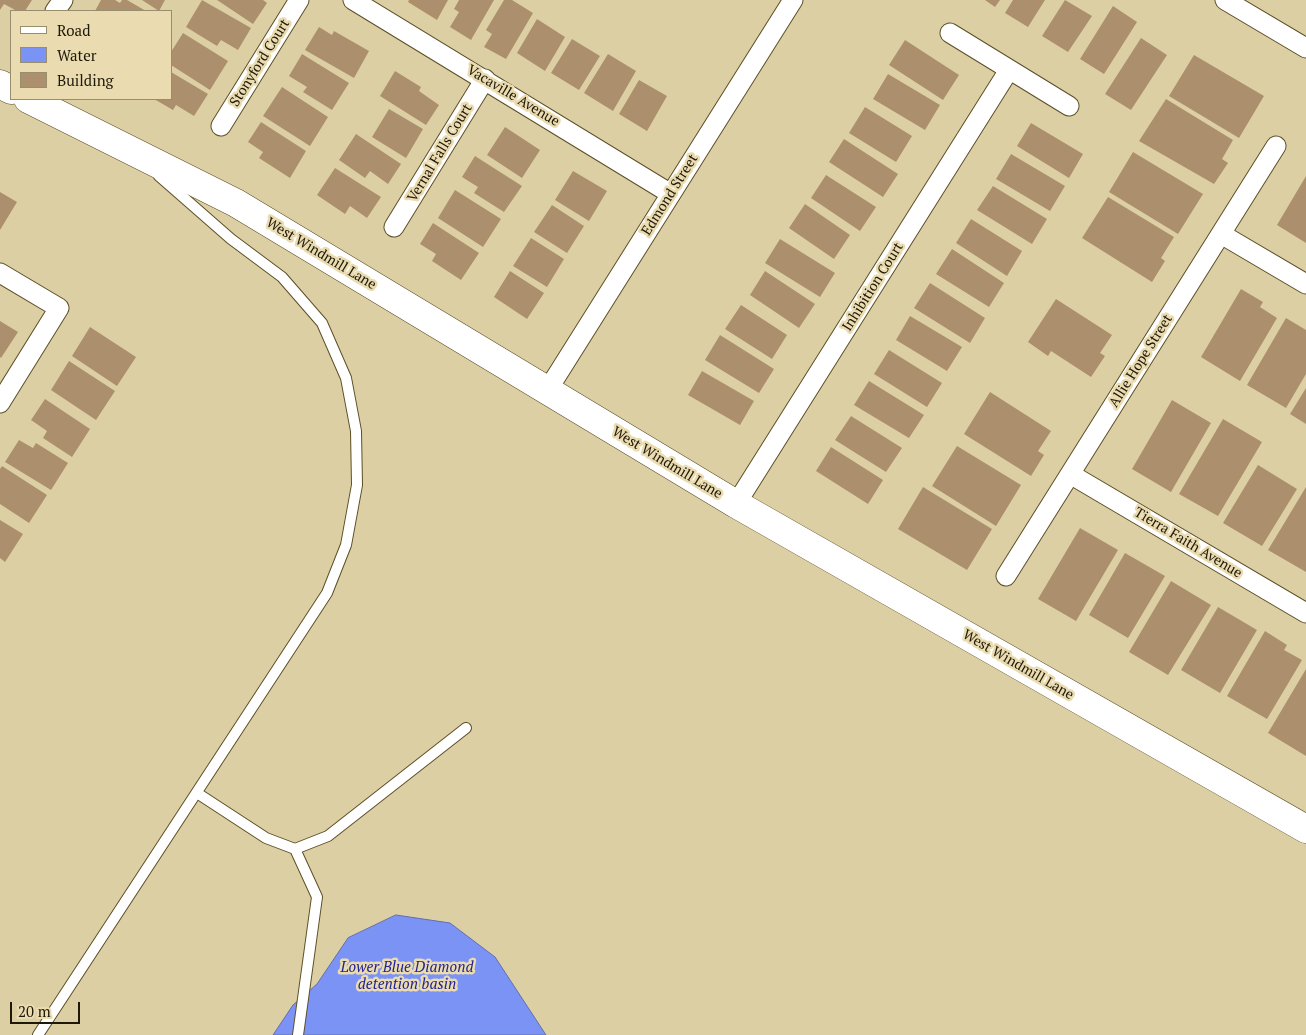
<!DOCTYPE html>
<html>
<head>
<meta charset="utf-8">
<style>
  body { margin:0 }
  #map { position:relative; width:1306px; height:1035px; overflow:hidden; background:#ddcfa4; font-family:"PT Serif",serif }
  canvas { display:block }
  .legend { position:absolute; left:10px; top:10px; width:162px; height:90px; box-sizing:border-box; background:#eadcb0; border:1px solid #988e6d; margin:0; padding:6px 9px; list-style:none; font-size:15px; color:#1e1808 }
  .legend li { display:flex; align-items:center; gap:10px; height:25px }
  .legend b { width:25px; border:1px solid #988e6d }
  .scale { position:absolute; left:10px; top:1002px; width:70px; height:22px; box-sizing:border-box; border:2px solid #1e1808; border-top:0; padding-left:6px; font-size:15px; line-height:18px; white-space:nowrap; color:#1e1808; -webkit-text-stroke:4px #eadcb0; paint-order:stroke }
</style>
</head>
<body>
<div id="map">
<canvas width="1306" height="1035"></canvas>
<ul class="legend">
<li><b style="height:6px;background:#fff"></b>Road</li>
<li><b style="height:14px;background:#7c93f6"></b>Water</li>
<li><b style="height:14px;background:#ac8f6d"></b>Building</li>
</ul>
<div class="scale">20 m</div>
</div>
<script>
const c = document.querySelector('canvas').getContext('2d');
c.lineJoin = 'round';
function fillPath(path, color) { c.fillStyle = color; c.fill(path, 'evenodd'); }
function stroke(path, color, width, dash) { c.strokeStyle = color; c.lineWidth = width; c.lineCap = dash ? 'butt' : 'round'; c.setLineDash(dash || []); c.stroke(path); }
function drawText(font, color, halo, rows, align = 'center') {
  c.font = font + ' "PT Serif",serif'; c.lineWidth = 5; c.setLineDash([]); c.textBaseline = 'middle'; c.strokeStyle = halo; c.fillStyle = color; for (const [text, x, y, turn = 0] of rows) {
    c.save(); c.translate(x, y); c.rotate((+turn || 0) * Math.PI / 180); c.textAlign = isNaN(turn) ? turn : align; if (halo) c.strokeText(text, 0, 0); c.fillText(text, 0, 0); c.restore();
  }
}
const water = new Path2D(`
  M396,915L450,923L495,957L546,1035H273L293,1005L317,984L348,938Z`);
const building = new Path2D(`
  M0,0H32L25,11H17L4,4L0,10Z
  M101,0H115L120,3L122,0H127L146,11H95Z
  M142,0H165L159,11Z
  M202,0L251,28L238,50L221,40L217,46L186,27Z
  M217,0H263L267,3L253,24Z
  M409,0H448L437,20L408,2Z
  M459,0H494L471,40L450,27L459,12L454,9Z
  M504,0H512L533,13L506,59L484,47L492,34L486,30Z
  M985,0H1000L995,7Z
  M1013,0H1045L1028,27L1005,13Z
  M1065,0L1092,16L1068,52L1042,36Z
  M1113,6L1137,22L1104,74L1080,59Z
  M537,19L565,37L545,71L517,53Z
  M319,27L332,35L334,31L369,51L354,78L305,50Z
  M183,33L228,61L210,90L171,65V52Z
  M1141,38L1167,55L1131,110L1105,94Z
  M572,39L600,56L579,90L551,73Z
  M905,40L959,75L943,100L889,65Z
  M302,54L349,83L332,110L303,92L307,87L289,76Z
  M608,54L636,71L613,111L584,93Z
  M1194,55L1264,96L1239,138L1169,96Z
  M395,71L421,87L419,91L439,105L426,125L380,96Z
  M171,72L208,94L194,116L176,105L173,110L154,99H171Z
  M888,74L940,105L925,130L873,99Z
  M639,80L667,96L647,131L619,114Z
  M282,87L328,117L310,146L263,116Z
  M1166,99L1233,140L1222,159L1228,163L1214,184L1139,141Z
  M865,107L912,136L896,162L849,133Z
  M389,109L423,129L406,158L372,137Z
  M261,122L306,151L290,178L259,158L263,152L248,142Z
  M1031,123L1083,154L1069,178L1017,146Z
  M505,127L540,150L522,178L487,155Z
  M356,134L401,164L388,184L370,171L365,178L339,160Z
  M844,139L898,174L883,197L829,162Z
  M1133,152L1203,194L1178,234L1109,192Z
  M1011,154L1065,186L1050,211L996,179Z
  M475,156L522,186L504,212L474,193L478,187L462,177Z
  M335,168L381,197L367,218L350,206L345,214L317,195Z
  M573,171L607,191L589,221L555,200Z
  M826,175L876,207L860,231L811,198Z
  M1306,176V243L1277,225Z
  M993,186L1047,219L1032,244L977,210Z
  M455,190L501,219L483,247L438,218Z
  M0,192L17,202L0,230Z
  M1108,197L1174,237L1161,258L1165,261L1152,282L1082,238Z
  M805,204L850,235L834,259L789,228Z
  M552,205L584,226L567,253L534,232Z
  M971,219L1022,251L1007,276L956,243Z
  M433,223L479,253L461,280L432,261L436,254L420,244Z
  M531,238L564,259L547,287L513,266Z
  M780,239L835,273L820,297L765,263Z
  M952,249L1004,283L989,307L936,274Z
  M510,271L544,293L527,319L494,297Z
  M765,271L815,304L799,328L750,295Z
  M930,283L985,318L970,343L914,308Z
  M1241,289L1263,302L1260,307L1277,318L1240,381L1201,357Z
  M1056,299L1112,335L1100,353L1105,356L1091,377L1051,351L1048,356L1028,342Z
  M741,305L787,335L772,359L725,329Z
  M910,316L962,347L947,371L896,340Z
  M1286,318L1306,330V374L1286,408L1247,385Z
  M0,321L18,332L1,358L0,357Z
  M90,327L136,357L117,386L72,356Z
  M720,335L774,369L759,393L705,360Z
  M889,350L942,383L927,407L874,374Z
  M69,361L115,391L96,420L51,390Z
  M702,371L754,401L740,425L688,395Z
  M869,381L924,415L909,438L854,405Z
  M1306,388V424L1290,414Z
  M990,392L1051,431L1038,451L1044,455L1031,476L964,434Z
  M45,399L90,429L72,457L43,438L47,431L31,420Z
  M1172,400L1211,423L1171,492L1132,469Z
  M851,416L902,448L886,472L835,440Z
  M1223,419L1262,442L1218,516L1179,494Z
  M19,440L33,448L36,443L68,463L51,490L5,462Z
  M957,446L1021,485L996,526L932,486Z
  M831,447L883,480L868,504L816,471Z
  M1258,465L1297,489L1262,546L1223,523Z
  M2,466L47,495L29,523L0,504V469Z
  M923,487L992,529L967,570L898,529Z
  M1306,487V572L1268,550Z
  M0,520L23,534L5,562L0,558Z
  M1080,528L1118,550L1076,621L1038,599Z
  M1125,553L1165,576L1128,638L1089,615Z
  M1171,581L1211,605L1168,675L1129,652Z
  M1218,607L1257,630L1220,693L1181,670Z
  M1265,631L1287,645L1284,650L1302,660L1267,719L1227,696Z
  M1306,669V756L1268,733Z`);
const lane = new Path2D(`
  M197,793L266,838L295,849L328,836L466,728
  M295,849L317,897L298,1035
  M38,1035L327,593L346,545L357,485L356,431L346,378L322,323L282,277L231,239L159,176`);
const street = new Path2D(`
  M353,0L671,194
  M1225,0L1306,48
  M55,11L63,0
  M950,33L1069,106
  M221,126L299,0
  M394,227L485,79
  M1221,234L1306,284
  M0,273L59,308L0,403
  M547,391L793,0
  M1070,474L1306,613
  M736,504L1009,70
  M1006,576L1276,146`);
const secondary = new Path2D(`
  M0,84L11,90
  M28,99L236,203L736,504L1306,829`);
const streetNames = [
  ["Stonyford Court",260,63,-58],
  ["Vacaville Avenue",513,96,31],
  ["Vernal Falls Court",440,153,-59],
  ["Edmond Street",670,195,-58],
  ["West Windmill Lane",321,254,31],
  ["Inhibition Court",873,287,-58],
  ["Allie Hope Street",1141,361,-58],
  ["West Windmill Lane",667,463,31],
  ["Tierra Faith Avenue",1188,543,31],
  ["West Windmill Lane",1018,665,30]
];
const waterNames = [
  ["Lower Blue Diamond",407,968],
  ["detention basin",407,985]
];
fillPath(water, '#7c93f6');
stroke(water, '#606eaf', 1);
fillPath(building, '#ac8f6d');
stroke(lane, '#5c4f27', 12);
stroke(street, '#5c4f27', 21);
stroke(secondary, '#5c4f27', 29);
stroke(lane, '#fff', 10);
stroke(street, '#fff', 19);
stroke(secondary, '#fff', 28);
drawText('14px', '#1e1808', '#eadcb0', streetNames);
drawText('italic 15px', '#212293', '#eadcb0', waterNames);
</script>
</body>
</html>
